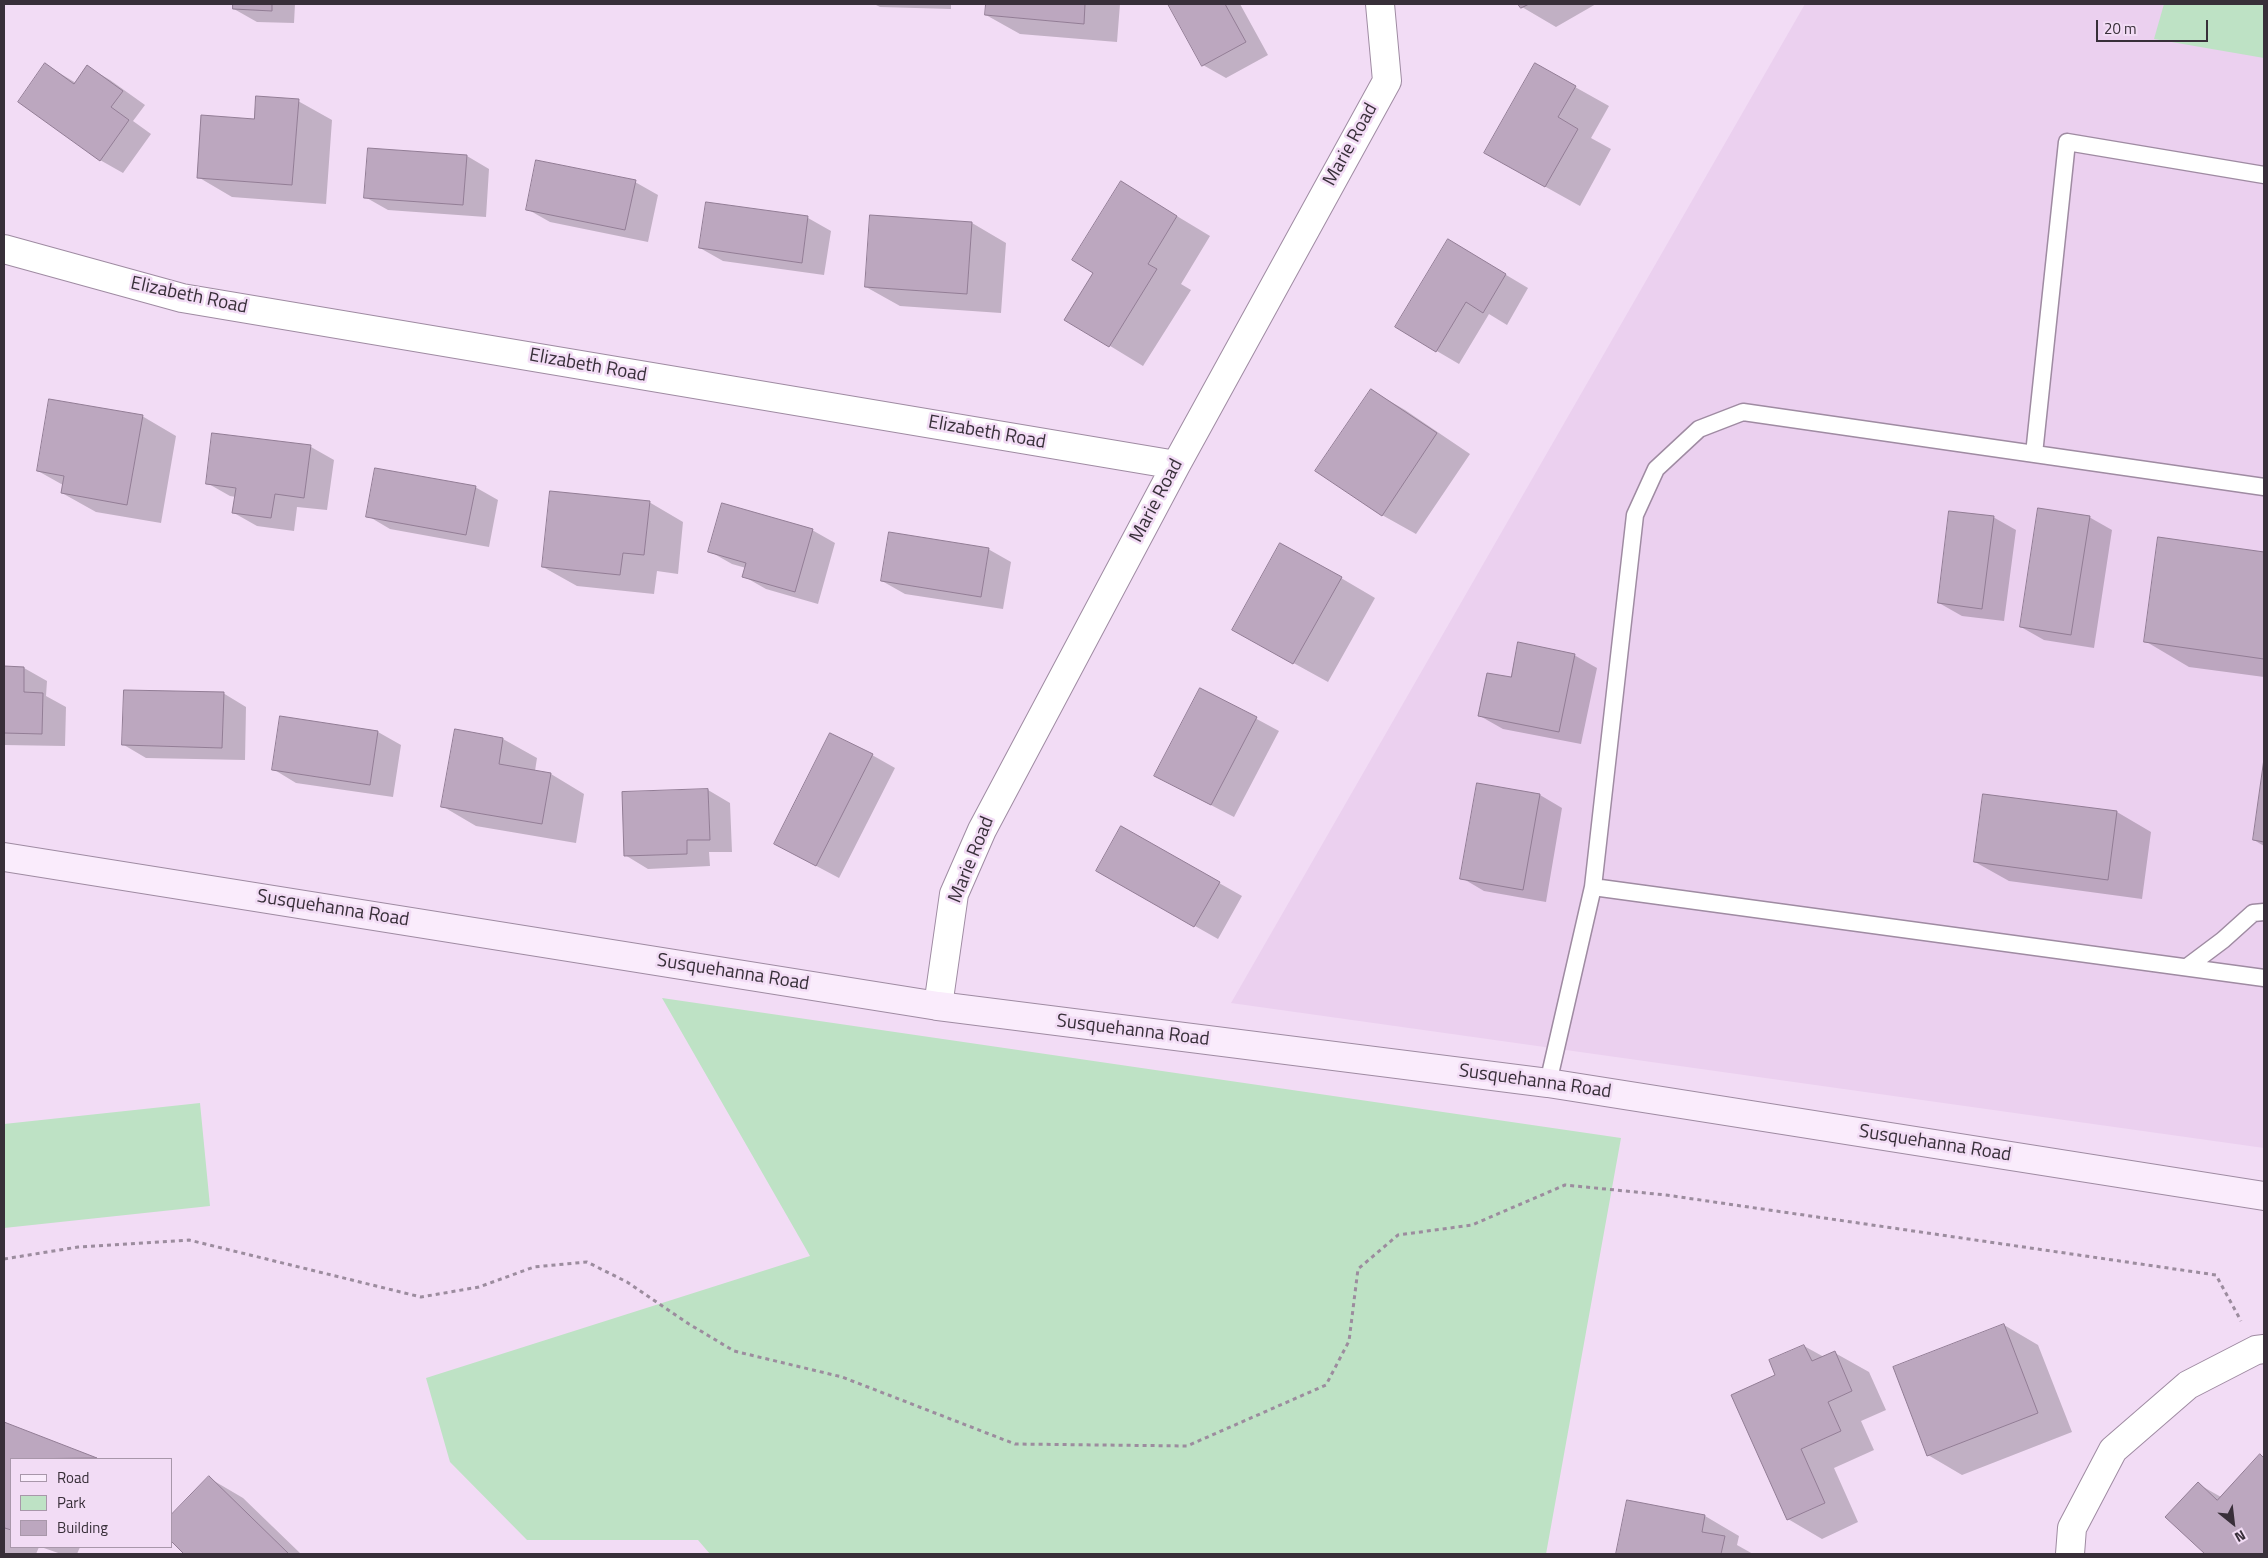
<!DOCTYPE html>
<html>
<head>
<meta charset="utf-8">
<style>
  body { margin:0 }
  #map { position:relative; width:2268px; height:1558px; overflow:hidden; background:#f2dcf5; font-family:"Titillium Web",sans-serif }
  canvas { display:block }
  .frame { position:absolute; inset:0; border:5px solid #382f39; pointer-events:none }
  .legend { position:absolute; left:10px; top:1458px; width:162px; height:90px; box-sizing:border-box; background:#f2dcf5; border:1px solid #a897aa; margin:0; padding:6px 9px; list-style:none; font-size:15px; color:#382f39 }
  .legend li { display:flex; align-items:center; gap:10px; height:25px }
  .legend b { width:25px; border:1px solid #a897aa }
  .north { position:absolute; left:2208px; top:1498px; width:50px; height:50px; -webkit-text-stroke:4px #f2dcf5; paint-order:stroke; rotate:151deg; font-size:14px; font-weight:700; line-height:20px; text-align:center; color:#382f39 }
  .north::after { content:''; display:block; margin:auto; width:18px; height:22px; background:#382f39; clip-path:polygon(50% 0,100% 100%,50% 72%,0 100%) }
  .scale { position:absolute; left:2096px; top:20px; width:112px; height:22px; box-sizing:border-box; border:2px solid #382f39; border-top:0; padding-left:6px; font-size:15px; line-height:18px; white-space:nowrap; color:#382f39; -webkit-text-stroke:4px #f2dcf5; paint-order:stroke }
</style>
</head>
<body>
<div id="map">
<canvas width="2268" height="1558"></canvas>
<div class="frame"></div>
<ul class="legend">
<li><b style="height:6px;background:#faecfc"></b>Road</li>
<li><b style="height:14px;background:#bee2c5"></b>Park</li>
<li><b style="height:14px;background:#bca7bf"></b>Building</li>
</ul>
<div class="north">N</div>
<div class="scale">20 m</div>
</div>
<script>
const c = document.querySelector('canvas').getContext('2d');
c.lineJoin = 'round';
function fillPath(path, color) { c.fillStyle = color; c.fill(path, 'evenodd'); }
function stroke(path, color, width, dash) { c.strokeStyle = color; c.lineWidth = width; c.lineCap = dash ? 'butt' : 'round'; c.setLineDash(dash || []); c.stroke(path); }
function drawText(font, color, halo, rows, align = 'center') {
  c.font = font + ' "Titillium Web",sans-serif'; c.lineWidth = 5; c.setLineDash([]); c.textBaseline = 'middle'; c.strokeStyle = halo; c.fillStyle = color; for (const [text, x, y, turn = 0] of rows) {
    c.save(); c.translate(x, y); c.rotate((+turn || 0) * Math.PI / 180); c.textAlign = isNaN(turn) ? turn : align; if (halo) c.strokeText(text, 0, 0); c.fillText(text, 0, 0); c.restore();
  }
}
const built = new Path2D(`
  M1805,4H2264V1148L1231,1003Z`);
const green = new Path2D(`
  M2164,4H2264V58L2154,39Z
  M662,998L1621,1138L1546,1554H710L698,1540H527L450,1462L426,1378L810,1256Z
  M200,1103L210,1206L4,1228V1124Z`);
const shadow = new Path2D(`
  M234,4H295L294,23L257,22L234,9Z
  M874,4H951V9L880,7Z
  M987,4H1120L1117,42L1020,34L986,15Z
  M1169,4H1240L1268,55L1226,78L1203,65Z
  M1520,4H1596L1556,27L1522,7Z
  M46,65L76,83L88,67L110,80L145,105L133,121L151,134L123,173L100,160Z
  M1575,87L1609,106L1591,138L1611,149L1580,206L1519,172Z
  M298,101L332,120L326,204L232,197L198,177L255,120Z
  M467,156L489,169L486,217L388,210L365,197Z
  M635,182L658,195L648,242L550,222L527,209Z
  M1122,183L1210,236L1181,284L1191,290L1143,366L1066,319L1095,273Z
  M707,203L808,218L831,231L824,275L723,261L700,248Z
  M972,223L1006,243L1001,313L900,306L866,287Z
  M1471,254L1528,288L1507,325L1489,314L1459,364L1396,327Z
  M1371,390L1405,410L1470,454L1416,534L1382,515Z
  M142,416L176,436L161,523L96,512L62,493L63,485L38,471Z
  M214,434L311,447L334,460L327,510L297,507L294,531L257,526L234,513L236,497L230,496L207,483Z
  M475,487L498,500L489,547L390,529L368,516Z
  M649,502L683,522L678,574L657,571L654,594L577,586L543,567Z
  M1993,517L2016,530L2004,621L1962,616L1939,603Z
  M2089,517L2112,530L2094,648L2044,640L2021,627Z
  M812,530L835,543L818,604L766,589L743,576L746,568L732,564L709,551Z
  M2159,538L2264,553V677L2189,667L2145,641Z
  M988,549L1011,562L1003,609L905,594L882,581Z
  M1341,578L1375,598L1328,682L1268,649Z
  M1574,655L1597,668L1581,744L1503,729L1480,716Z
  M4,668H24L47,681L46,696L66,707L65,746L4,745Z
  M1201,689L1279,731L1234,817L1178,788Z
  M223,693L246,707L245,760L146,758L124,745Z
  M281,717L378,732L401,745L393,797L296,783L273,769Z
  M456,731L503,739L537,758L535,771L551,774L584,794L576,843L476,826L442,806Z
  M872,755L895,768L839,878L775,844Z
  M2264,768V846L2254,840Z
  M708,790L730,803L732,852H709L710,866L648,869L625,855Z
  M1540,795L1562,808L1546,902L1484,891L1462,878Z
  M1984,795L2117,812L2151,832L2142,899L2009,881L1975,862Z
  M1122,828L1242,896L1218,939L1098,871Z
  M2004,1325L2038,1345L2072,1432L1962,1475L1928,1455Z
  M1804,1346L1824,1357L1835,1353L1869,1372L1886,1410L1861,1421L1874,1450L1834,1468L1858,1522L1822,1539L1788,1519L1777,1375Z
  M4,1423L97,1459H11V1547H39L36,1554H4Z
  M2260,1456L2264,1458V1554H2207L2167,1517L2198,1484L2221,1497Z
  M209,1478L243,1498L301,1554H186L171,1540Z
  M1628,1501L1705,1516L1739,1536L1737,1545L1753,1554H1617Z
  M41,1547H80L77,1554H61Z`);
const building = new Path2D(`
  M233,4H272V11L233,9Z
  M986,4H1085L1084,24L985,15Z
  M1168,4H1225L1246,42L1202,66Z
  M1518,4H1529L1521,8Z
  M45,63L74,84L87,65L123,91L111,107L129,120L100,161L18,102Z
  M1535,63L1576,86L1558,117L1578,129L1545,187L1484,153Z
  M256,96L299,99L292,185L197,178L201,115L254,119Z
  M368,148L467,155L463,205L364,198Z
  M536,160L636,180L625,230L526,210Z
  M1121,181L1177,216L1148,264L1157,269L1109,347L1064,320L1093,273L1072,260Z
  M706,202L808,216L802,263L699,248Z
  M870,215L972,222L967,294L865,287Z
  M1448,239L1506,274L1483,313L1466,302L1436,352L1395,327Z
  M1371,389L1437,433L1382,516L1315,471Z
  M49,399L143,415L127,505L61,493L64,476L37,471Z
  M212,433L311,445L304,498L275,494L271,518L232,513L236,488L206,484Z
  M375,468L476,486L466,535L366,517Z
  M550,491L650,501L644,555L623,553L620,575L542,567Z
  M722,503L813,529L795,592L742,577L746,563L708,552Z
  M2038,508L2090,516L2071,635L2020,627Z
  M1949,511L1994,516L1982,609L1938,603Z
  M889,532L989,548L981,597L881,581Z
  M2158,537L2264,552V659L2144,642Z
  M1280,543L1342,577L1293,664L1232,630Z
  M1518,642L1575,654L1559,732L1478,716L1487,673L1511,677Z
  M4,666L24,667V692L43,693L42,734L4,733Z
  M1200,688L1257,717L1211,805L1154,776Z
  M124,690L224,692L222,748L122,745Z
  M280,716L378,731L370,785L272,770Z
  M455,729L503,738L499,764L551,773L542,824L441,807Z
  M830,733L873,754L816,866L774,844Z
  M2264,759V842L2253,840Z
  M1477,783L1540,794L1523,890L1460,879Z
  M708,789L710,840H687V854L624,856L622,792Z
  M1983,794L2117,811L2108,880L1974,862Z
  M1121,826L1220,882L1194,927L1096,871Z
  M2004,1324L2038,1413L1927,1456L1893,1367Z
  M1804,1345L1812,1361L1835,1351L1852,1391L1828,1402L1841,1431L1801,1449L1825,1503L1787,1520L1731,1395L1775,1375L1769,1360Z
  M4,1422L97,1458L11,1459V1530L5,1528L4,1531Z
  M2260,1454L2264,1458V1554H2205L2165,1517L2198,1482L2217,1500Z
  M209,1476L289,1554H184L171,1541V1515Z
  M1627,1500L1705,1515L1702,1532L1725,1536L1721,1554H1616Z`);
const path = new Path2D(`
  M4,1259L78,1247L189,1240L421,1297L479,1287L534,1267L587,1262L627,1282L689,1324L734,1351L842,1377L1015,1444L1187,1446L1326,1385L1349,1341L1358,1269L1398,1235L1472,1225L1565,1185L1666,1195L2216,1275L2241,1321`);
const lane = new Path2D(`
  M2034,454L2067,142L2264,175
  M1593,887L2264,978
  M2187,967L2223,940L2253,913L2264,912
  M1548,1083L1593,887L1635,515L1656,469L1699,429L1743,412L2264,487`);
const street = new Path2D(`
  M4,249L182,298L1176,465
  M938,1006L954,894L982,830L1176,465L1387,81L1380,4
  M2070,1554L2072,1528L2113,1450L2188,1385L2256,1350L2264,1349`);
const secondary = new Path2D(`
  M4,857L938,1006L1548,1083L2264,1196`);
const streetNames = [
  ["Marie Road",1351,145,-61],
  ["Elizabeth Road",189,296,12],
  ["Elizabeth Road",588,366,10],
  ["Elizabeth Road",987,433,10],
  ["Marie Road",1157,501,-62],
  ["Marie Road",972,860,-68],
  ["Susquehanna Road",333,909,9],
  ["Susquehanna Road",733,973,9],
  ["Susquehanna Road",1133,1031,7],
  ["Susquehanna Road",1535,1082,8],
  ["Susquehanna Road",1935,1144,9]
];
fillPath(built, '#ebd0ef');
fillPath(green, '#bee2c5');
fillPath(shadow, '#0003');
fillPath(building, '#bca7bf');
stroke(building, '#927d95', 1);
stroke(lane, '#9f8ba2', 19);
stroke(street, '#9f8ba2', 30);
stroke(secondary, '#9f8ba2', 30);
stroke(path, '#9c8c9e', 3, [4, 4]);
stroke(lane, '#fff', 16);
stroke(street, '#fff', 28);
stroke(secondary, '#faecfc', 28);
drawText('19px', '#382f39', '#f2dcf5', streetNames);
</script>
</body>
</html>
